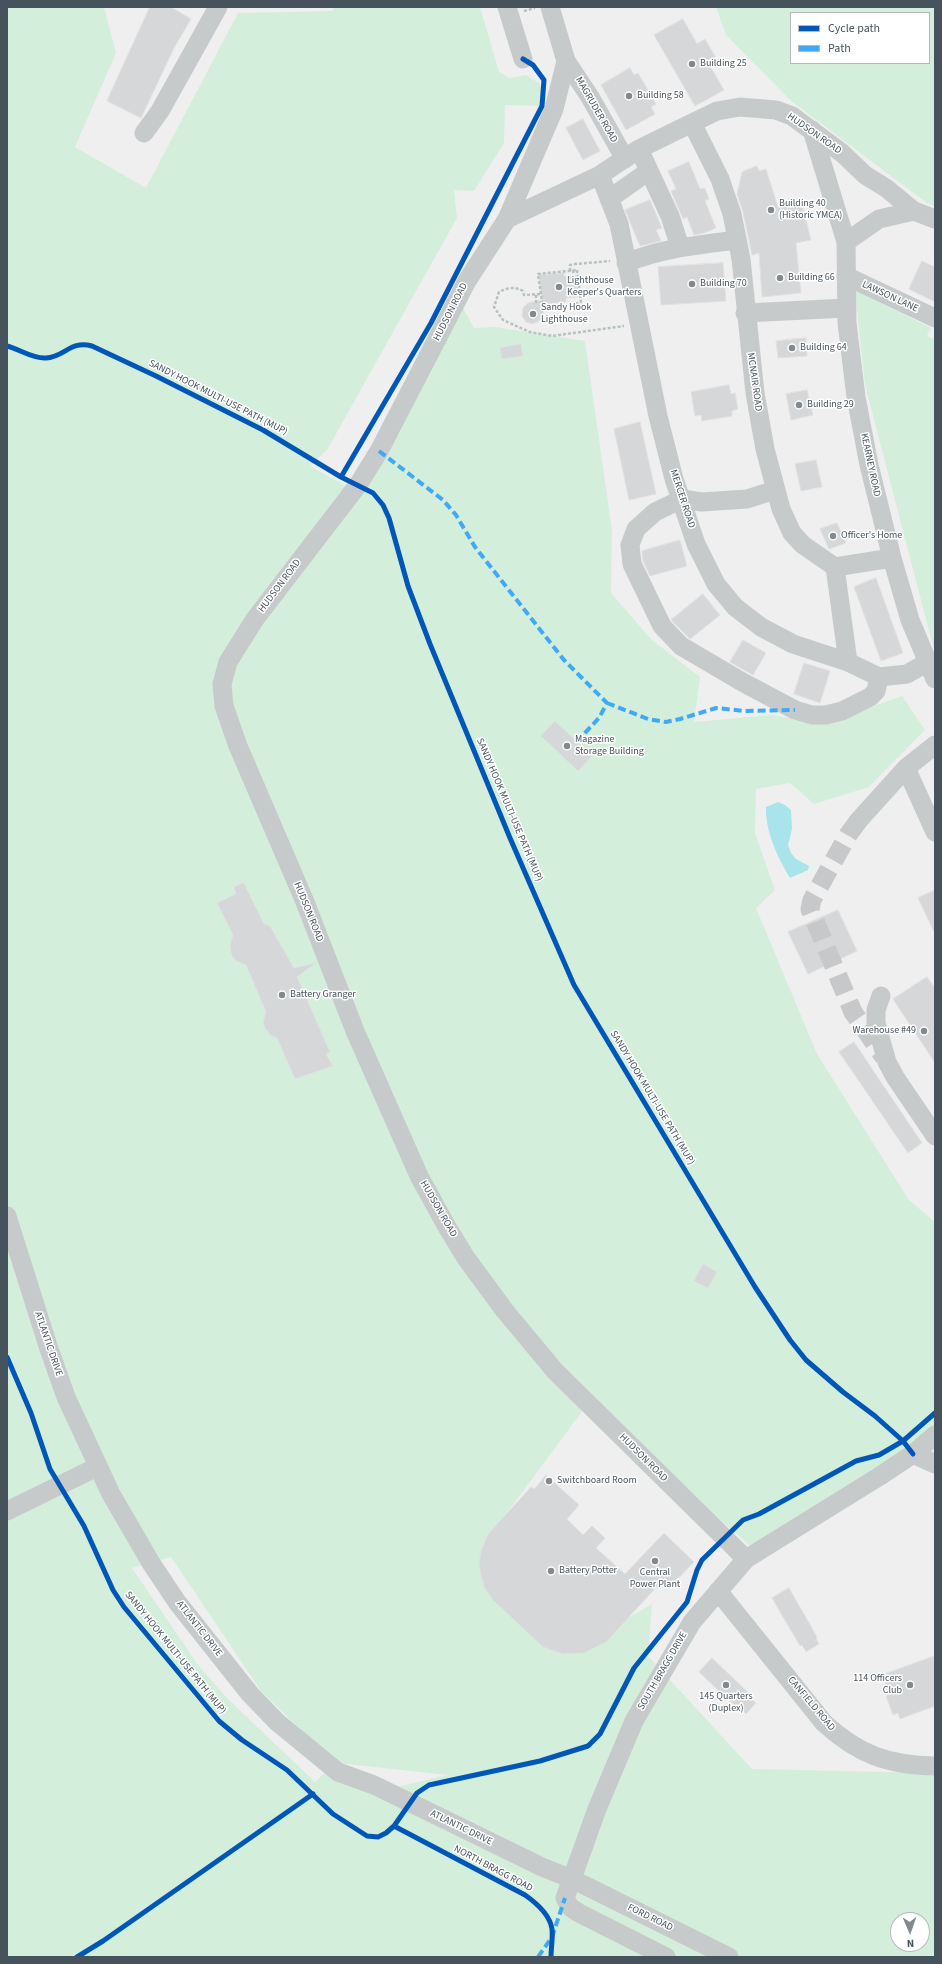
<!DOCTYPE html>
<html>
<head>
<meta charset="utf-8">
<style>
  body { margin:0 }
  #map { position:relative; width:942px; height:1964px; overflow:hidden; background:#f0efef; font-family:"Source Sans 3",sans-serif }
  canvas { display:block }
  .frame { position:absolute; inset:0; border:8px solid #47535c; pointer-events:none }
  .legend { position:absolute; left:790px; top:12px; width:140px; height:52px; box-sizing:border-box; background:#fff; border:1px solid #b5babe; margin:0; padding:5px 7px; list-style:none; font-size:12px; color:#47535c }
  .legend li { display:flex; align-items:center; gap:8px; height:20px }
  .legend b { width:20px; border:1px solid #b5babe }
  .north { position:absolute; left:890px; top:1912px; width:40px; height:40px; box-sizing:border-box; background:#fff; border:1px solid #b5babe; border-radius:50%; rotate:178deg; font-size:11px; font-weight:700; line-height:16px; text-align:center; color:#47535c }
  .north::after { content:''; display:block; margin:auto; width:14px; height:18px; background:#828a8f; clip-path:polygon(50% 0,100% 100%,50% 72%,0 100%) }
</style>
</head>
<body>
<div id="map">
<canvas width="942" height="1964"></canvas>
<div class="frame"></div>
<ul class="legend">
<li><b style="height:5px;background:#0057b8"></b>Cycle path</li>
<li><b style="height:5px;background:#3fa9f5"></b>Path</li>
</ul>
<div class="north">N</div>
</div>
<script>
const c = document.querySelector('canvas').getContext('2d');
c.lineJoin = 'round';
function fillPath(path, color) { c.fillStyle = color; c.fill(path, 'evenodd'); }
function stroke(path, color, width, dash) { c.strokeStyle = color; c.lineWidth = width; c.lineCap = dash ? 'butt' : 'round'; c.setLineDash(dash || []); c.stroke(path); }
function drawText(font, color, halo, rows, align = 'center') {
  c.font = font + ' "Source Sans 3",sans-serif'; c.lineWidth = 3; c.setLineDash([]); c.textBaseline = 'middle'; c.strokeStyle = halo; c.fillStyle = color; for (const [text, x, y, turn = 0] of rows) {
    c.save(); c.translate(x, y); c.rotate((+turn || 0) * Math.PI / 180); c.textAlign = isNaN(turn) ? turn : align; if (halo) c.strokeText(text, 0, 0); c.fillText(text, 0, 0); c.restore();
  }
}
const green = new Path2D(`
  M7,7H104L116,53L75,147L146,188L238,13L332,11L334,7H480L499,72L510,78L526,75L539,83L541,87L540,106L505,105L504,143L474,191L454,190L457,218L327,450L310,466L361,494L462,306L474,328L495,327L585,341L612,530L611,593L652,640L700,677L694,722L772,715L824,724L902,696L925,730L869,787L814,804L790,783L756,789L755,833L775,890L756,908L817,1054L909,1200L935,1222V1459L929,1452L759,1553L586,1406L493,1532L569,1652L652,1604L648,1656L752,1769L935,1773V1957H7ZM171,1557L261,1691L335,1763L315,1782L227,1698L198,1665L132,1568ZM337,1763L448,1775L392,1788ZM898,1920H922V1944H898Z
  M716,7H935V206L927,203L791,101L726,35ZM791,13H929V63H791Z
  M855,290L931,328L927,336L935,339V654L865,385Z`);
const water = new Path2D(`
  M778,802L785,805L791,810L792,829L788,845L791,853L796,859L809,866L808,870L790,878C778,858 765,831 766,807Z`);
const building = new Path2D(`
  M150,7H171L191,19L174,48L141,118L107,101Z
  M683,19L697,44L705,39L718,61L710,66L724,90L695,106L654,35Z
  M630,68L634,75L638,73L656,104L651,107L655,114L626,130L601,85Z
  M583,119L600,151L583,160L566,128Z
  M689,162L700,189L705,188L709,199L705,201L716,228L704,233L694,235L687,217L683,219L671,191L676,189L668,171Z
  M757,166L759,171L766,169L778,207L801,201L811,240L796,243L801,293L762,297L759,253L752,255L743,212L737,194L742,172Z
  M650,200L662,228L656,230L661,241L640,246L625,210Z
  M922,261L935,267V302L909,289Z
  M723,263L726,301L661,305L658,267Z
  M564,273V276H576L578,297L566,298V302L545,304L543,316L539,321L533,324L526,322L522,316L523,308L528,303L542,300L539,275Z
  M806,338L807,356L778,358L776,341Z
  M521,344L523,356L502,359L500,348Z
  M729,385L731,394L735,393L738,409L732,411V416L702,421L701,415L695,416L691,392Z
  M807,390L813,415L791,420L786,394Z
  M640,422L656,494L629,500L614,429Z
  M816,460L822,487L801,491L795,464Z
  M837,523L846,543L829,549L820,529Z
  M680,540L687,566L650,576L643,561L642,551Z
  M876,578L903,653L881,661L854,587Z
  M703,594L720,615L690,639L671,620Z
  M743,640L766,653L753,675L730,662Z
  M804,663L830,671L820,703L794,694Z
  M555,721L592,756L578,771L541,736Z
  M244,883L264,924L270,926L294,968L316,963L297,977L330,1052L326,1054L333,1066L295,1079L277,1038L270,1035L265,1028L263,1022L266,1012L246,965L236,961L231,954L230,945L233,935L217,903L236,894L234,887Z
  M935,890V934L918,898Z
  M838,910L857,951L808,974L788,932Z
  M927,977L935,988V1063L893,999Z
  M854,1042L922,1143L908,1153L839,1052Z
  M703,1264L717,1272L708,1288L694,1281Z
  M546,1475L579,1505L567,1519L583,1535L592,1526L605,1538L596,1548L625,1574L664,1533L694,1562L669,1588L662,1581L606,1642L584,1653L563,1654L543,1647L493,1600L485,1589L481,1576L479,1563L481,1551L488,1534L531,1487L534,1489Z
  M789,1588L817,1637L816,1638L819,1644L806,1652L802,1645L800,1646L772,1598Z
  M935,1656V1706L900,1719L898,1713L893,1715L886,1696L889,1694L882,1675Z
  M712,1658L753,1697L751,1699L756,1703L746,1714L741,1708L739,1710L699,1672Z`);
const minorTunnel = new Path2D(`
  M859,820L848,835L812,900L810,909L853,1012L884,1057`);
const path = new Path2D(`
  M524,11L535,8
  M573,270L574,276
  M577,270L581,302L575,304L543,308L538,274Z
  M570,271V265L575,264L610,261
  M540,294L524,295L523,291C514,286 507,288 499,292L494,307L503,320L530,332L552,336L624,326
  M536,303V295`);
const minor = new Path2D(`
  M507,7L523,59
  M566,61L590,97L625,159
  M692,123L720,179L732,214L741,259L755,393L765,449L781,509L792,533L803,545L835,567L892,558
  M812,130L846,242L847,323L856,397L869,465L892,558L910,620L935,679
  M144,133L160,111L218,7
  M639,149L670,216L680,247
  M600,175L619,224L658,416L674,479L696,544L716,584L735,607L761,627L793,644L848,662L879,677L907,674L928,662
  M609,199L649,171
  M507,219L554,109L566,61L550,7
  M846,242L879,219L914,211
  M626,263C662,248 699,245 737,240
  M846,276L935,318
  M745,313L847,308
  M775,490L747,499L702,502L682,499L655,512L636,529L630,545L632,564L662,626L681,646L744,683L795,710L812,715H826L842,711L870,697L876,691L879,677
  M835,567L848,662
  M935,745L906,768L935,832
  M859,820L906,768
  M881,996L876,1010V1023L887,1062L895,1077L935,1136
  M7,1216L48,1346L66,1397L111,1494L151,1563L177,1602L250,1694L277,1722L338,1772L374,1785L542,1867L572,1879L729,1957
  M913,1454L935,1464
  M7,1511L97,1467
  M746,1559L555,1371L505,1311L466,1258L447,1227L419,1176L355,1031L305,902L238,746L224,706L222,684L228,662L255,619L358,485L379,451L467,281L507,219L600,175L639,149L692,123L717,111L740,107L776,110L792,116L842,153L865,175L886,188L914,211L935,219
  M718,1591L824,1723C859,1755 888,1765 935,1766
  M666,1957L579,1913L570,1907L565,1898L597,1809L634,1721L692,1622L746,1559L880,1476L913,1454L935,1435`);
const quiet = new Path2D(`
  M379,451L443,500L456,515L475,547L564,660L607,703L599,718L583,735
  M607,703L648,719L666,722L680,719L716,708L745,711L795,710
  M538,1957L552,1937L565,1898`);
const cycleway = new Path2D(`
  M7,346C19,349 33,359 46,358C65,357 70,340 92,346L156,376L263,430L341,477L373,493L383,505L389,518L408,586L430,644L510,838L574,985L755,1287L790,1340L806,1360L843,1392L875,1416L903,1441L913,1454
  M341,477L431,323L542,106L544,80L533,65L523,59
  M7,1357L31,1413L50,1469L84,1526L113,1590L124,1607L219,1721L242,1740L287,1770L333,1814L367,1836L378,1837L386,1833L394,1826L417,1793L429,1785L540,1761L588,1746L600,1734L634,1668L687,1602L697,1570L702,1560L743,1520L759,1514L856,1461L879,1455L903,1441L935,1413
  M394,1826L525,1895C535,1902 550,1915 552,1929C553,1938 551,1948 551,1957
  M77,1957L103,1941L313,1794`);
const markers = [
  [692,64,4,"#828a8f"],
  [629,96,4,"#828a8f"],
  [771,210,4,"#828a8f"],
  [780,278,4,"#828a8f"],
  [692,284,4,"#828a8f"],
  [559,287,4,"#828a8f"],
  [533,314,4,"#828a8f"],
  [792,348,4,"#828a8f"],
  [799,405,4,"#828a8f"],
  [833,536,4,"#828a8f"],
  [567,746,4,"#828a8f"],
  [282,995,4,"#828a8f"],
  [924,1031,4,"#828a8f"],
  [549,1481,4,"#828a8f"],
  [655,1561,4,"#828a8f"],
  [551,1571,4,"#828a8f"],
  [726,1685,4,"#828a8f"],
  [910,1685,4,"#828a8f"]
];
const poiNames = [
  ["Building 25",700,64],
  ["Building 58",637,96],
  ["Building 40",779,204],
  ["(Historic YMCA)",779,216],
  ["Building 66",788,278],
  ["Lighthouse",567,281],
  ["Keeper's Quarters",567,293],
  ["Building 70",700,284],
  ["Sandy Hook",541,308],
  ["Lighthouse",541,320],
  ["Building 64",800,348],
  ["Building 29",807,405],
  ["Officer's Home",841,536],
  ["Magazine",575,740],
  ["Storage Building",575,752],
  ["Battery Granger",290,995],
  ["Warehouse #49",916,1031,"right"],
  ["Switchboard Room",557,1481],
  ["Battery Potter",559,1571],
  ["Central",655,1573,"center"],
  ["Power Plant",655,1585,"center"],
  ["114 Officers",902,1679,"right"],
  ["Club",902,1691,"right"],
  ["145 Quarters",726,1697,"center"],
  ["(Duplex)",726,1709,"center"]
];
const streetNames = [
  ["MAGRUDER ROAD",596,110,60],
  ["HUDSON ROAD",814,134,35],
  ["LAWSON LANE",890,297,25],
  ["HUDSON ROAD",451,312,-63],
  ["MCNAIR ROAD",754,382,82],
  ["SANDY HOOK MULTI-USE PATH (MUP)",218,398,27],
  ["KEARNEY ROAD",870,465,78],
  ["MERCER ROAD",682,499,72],
  ["HUDSON ROAD",280,586,-53],
  ["SANDY HOOK MULTI-USE PATH (MUP)",509,810,67],
  ["HUDSON ROAD",308,912,68],
  ["SANDY HOOK MULTI-USE PATH (MUP)",652,1098,59],
  ["HUDSON ROAD",438,1209,60],
  ["ATLANTIC DRIVE",48,1344,71],
  ["HUDSON ROAD",643,1458,45],
  ["ATLANTIC DRIVE",199,1629,52],
  ["SANDY HOOK MULTI-USE PATH (MUP)",175,1653,51],
  ["SOUTH BRAGG DRIVE",663,1671,-60],
  ["CANFIELD ROAD",811,1704,50],
  ["ATLANTIC DRIVE",461,1828,26],
  ["NORTH BRAGG ROAD",493,1869,28],
  ["FORD ROAD",650,1918,26]
];
fillPath(green, '#d4eedc');
fillPath(water, '#a9e3ec');
fillPath(building, '#d6d7d8');
stroke(building, '#e1e1e2', 1);
stroke(minorTunnel, '#c6c8ca', 19, [19, 10]);
stroke(path, '#b5c2bd', 2.5, [3, 2]);
stroke(minor, '#c7cacb', 19);
stroke(quiet, '#3fa9f5', 4, [8, 4]);
stroke(cycleway, '#0057b8', 5);
for (const [x, y, r, color] of markers) { const dot = new Path2D(); dot.arc(x, y, r, 0, 2 * Math.PI); c.fillStyle = color; c.fill(dot); stroke(dot, '#fff', 1.5); }
drawText('10px', '#47535c', '#fff', poiNames, 'left');
drawText('10px', '#47535c', '#fff', streetNames);
</script>
</body>
</html>
